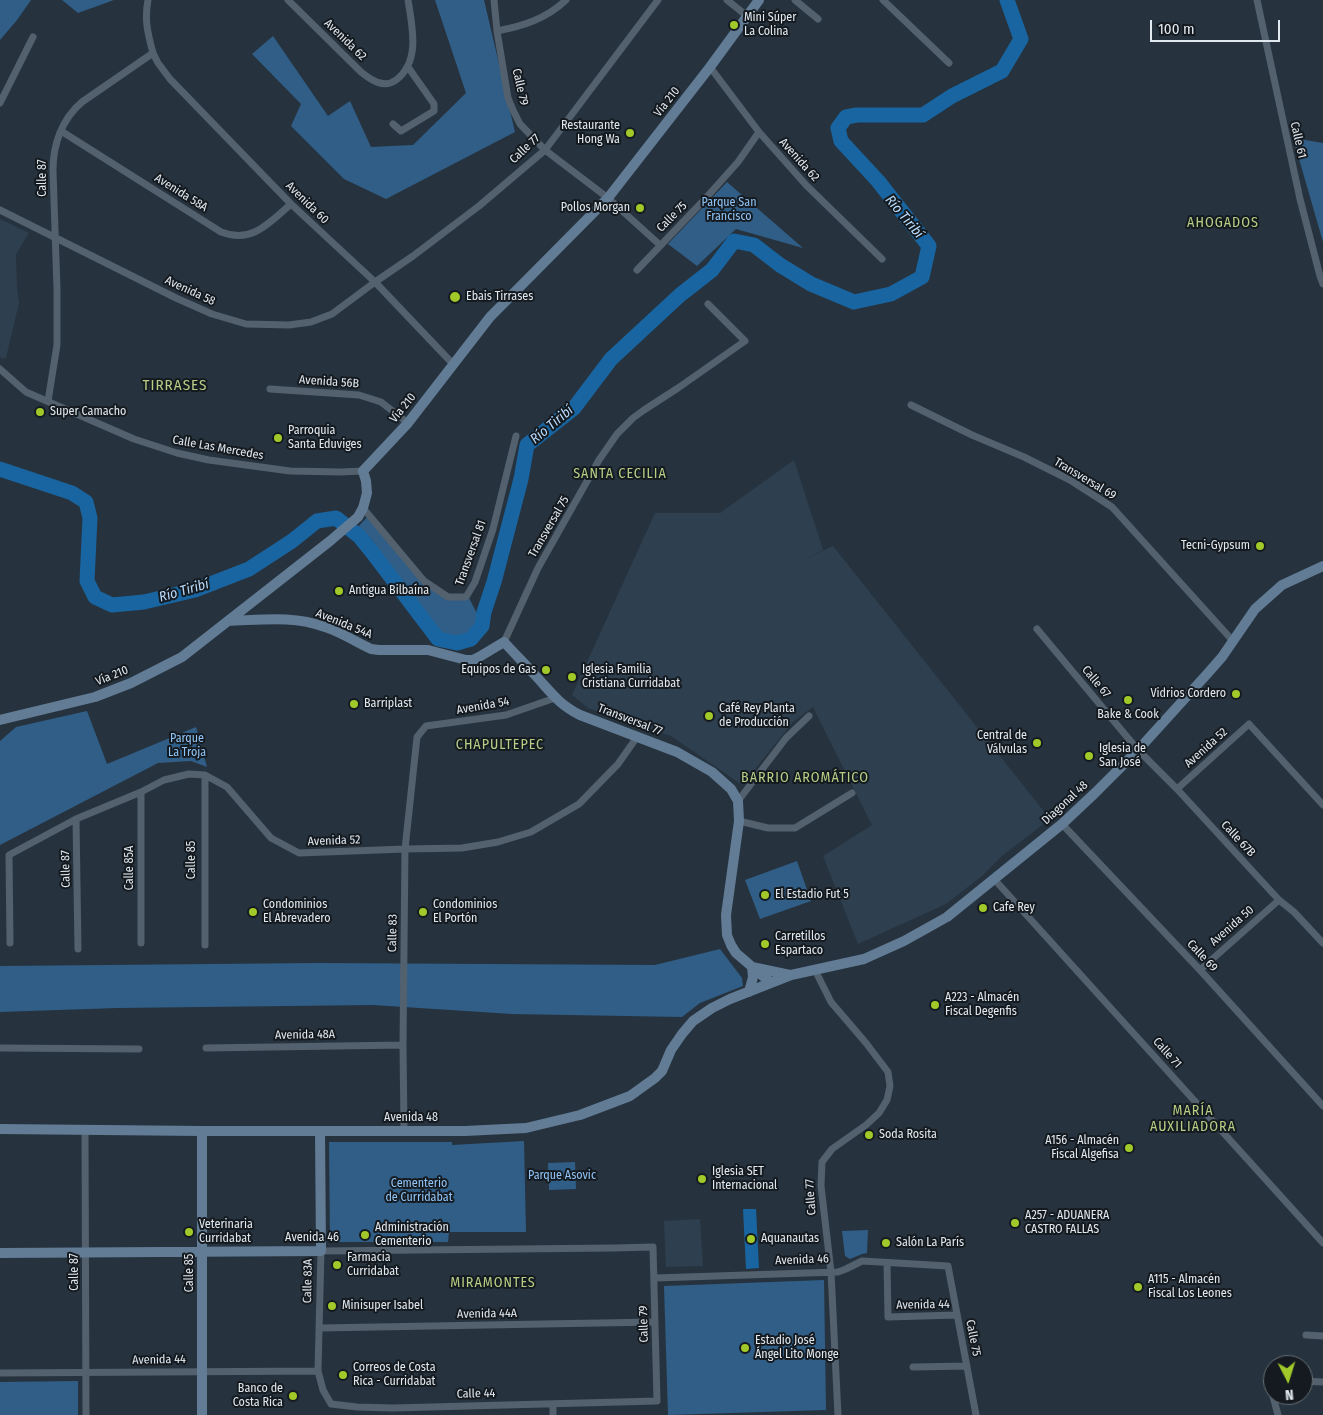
<!DOCTYPE html>
<html>
<head>
<meta charset="utf-8">
<style>
  body { margin:0 }
  #map { position:relative; width:1323px; height:1415px; overflow:hidden; background:#26333e; font-family:"Fira Sans Condensed",sans-serif }
  canvas { display:block }
  .north { position:absolute; left:1263px; top:1355px; width:50px; height:50px; box-sizing:border-box; background:#141a1f; border:1px solid #666d73; border-radius:50%; rotate:175deg; font-size:14px; font-weight:700; line-height:20px; text-align:center; color:#e1e9f0 }
  .north::after { content:''; display:block; margin:auto; width:18px; height:22px; background:#a1c929; clip-path:polygon(50% 0,100% 100%,50% 72%,0 100%) }
  .scale { position:absolute; left:1150px; top:20px; width:130px; height:22px; box-sizing:border-box; border:2px solid #e1e9f0; border-top:0; padding-left:6px; font-size:15px; line-height:18px; white-space:nowrap; color:#e1e9f0; -webkit-text-stroke:4px #141a1f; paint-order:stroke }
</style>
</head>
<body>
<div id="map">
<canvas width="1323" height="1415"></canvas>
<div class="north">N</div>
<div class="scale">100 m</div>
</div>
<script>
const c = document.querySelector('canvas').getContext('2d');
c.lineJoin = 'round';
function fillPath(path, color) { c.fillStyle = color; c.fill(path, 'evenodd'); }
function stroke(path, color, width, dash) { c.strokeStyle = color; c.lineWidth = width; c.lineCap = dash ? 'butt' : 'round'; c.setLineDash(dash || []); c.stroke(path); }
function drawText(font, color, halo, rows, align = 'center') {
  c.font = font + ' "Fira Sans Condensed",sans-serif'; c.lineWidth = 4; c.setLineDash([]); c.textBaseline = 'middle'; c.strokeStyle = halo; c.fillStyle = color; for (const [text, x, y, turn = 0] of rows) {
    c.save(); c.translate(x, y); c.rotate((+turn || 0) * Math.PI / 180); c.textAlign = isNaN(turn) ? turn : align; if (halo) c.strokeText(text, 0, 0); c.fillText(text, 0, 0); c.restore();
  }
}
const built = new Path2D(`
  M0,219L29,233L16,254L17,288L19,303L6,358L2,359L0,357Z
  M794,460L823,550L808,558L833,546L1050,819L1002,856L982,876L946,904L858,944L823,856L872,825L813,707L793,722L742,785L671,736L588,708L572,695L655,513H720Z
  M700,1219L703,1266L666,1267L664,1221Z`);
const green = new Path2D(`
  M0,0H31L17,20L0,40Z
  M62,0H114L78,13Z
  M435,0H484L515,132L386,199L344,179L291,126L301,104L252,54L273,36L328,116L350,101L371,147L413,145L466,93Z
  M1293,138L1323,143V242Z
  M727,182L803,248L736,229L697,266L668,244Z
  M368,516L422,582L449,599L469,598L481,621L466,637L452,639L436,635L394,575L372,540L358,527Z
  M87,711L107,764L196,727L207,767L191,761L158,763L0,845V741L16,727Z
  M797,861L811,901L760,919L745,880Z
  M720,949L742,978L743,986L700,1003L682,1017L512,1014L373,1005L117,1008L0,1012V966L317,963L655,965Z
  M524,1141L526,1232H449L448,1242H330L329,1142H452V1145Z
  M575,1162L576,1189L549,1190L548,1163Z
  M868,1230L867,1253L862,1254L850,1259L845,1256L842,1231Z
  M824,1280L826,1410L668,1415L664,1286Z
  M78,1381V1415H0V1382Z`);
const water = new Path2D(`
  M743,1209H756L759,1268L746,1269Z`);
const river = new Path2D(`
  M0,469L72,493L86,502L90,518L87,581L95,597L112,605L144,602L195,590L249,569L292,541L317,521L336,518L359,536L372,552L438,639L457,643L471,639L482,626L484,612L494,582L521,479L527,445L574,408L611,359L680,295L712,270L734,241L754,245L780,265L811,284L854,302L891,294L922,277L929,246L878,181L841,141L838,128L846,117L857,115H923L952,96L1002,71L1021,39L1007,0`);
const street = new Path2D(`
  M288,0L361,72C371,80 384,89 396,80C421,61 412,26 408,0
  M494,0L497,31L508,98L513,110L520,124L545,150L608,198L660,245
  M727,0L747,16
  M795,0L818,19
  M883,0L949,63
  M1257,0L1300,199L1320,276L1323,284
  M497,31C523,26 546,19 566,0
  M153,53L158,63L170,79L291,204L375,282L453,364
  M710,67L759,132L806,185L882,259
  M0,103L33,37
  M393,124L401,131L434,111V104L408,67
  M61,131L221,232C252,244 269,223 291,204
  M0,210L176,298L212,314L246,324L289,325L311,322L332,314L375,282L413,256L479,206L545,150L658,0
  M637,270L705,199L738,162L759,132
  M0,369L26,392L134,439L177,453L209,460L290,471L340,472L363,471
  M270,389L359,395L381,402L408,423
  M48,401L57,345V289L53,170C53,144 62,119 82,102L153,53C148,34 144,20 148,0
  M911,405L972,435L1024,457L1070,480L1112,507L1233,641
  M363,508L424,581L448,597H466L475,582L493,529L516,436
  M1037,629L1138,750L1177,789L1279,900L1294,912L1323,943
  M504,642L538,568L599,460L617,434L633,418L644,410L678,388L745,341L708,304
  M1177,789L1249,724L1323,805
  M141,792V943
  M738,801L786,738L809,716
  M76,819L78,949
  M739,821L768,828H795L852,793
  M1062,824L1200,970L1323,1106
  M994,879L1323,1243
  M10,943L9,855L76,819L141,792L164,780L189,774L205,775L227,787L271,838L299,853L405,849L462,848L498,842L531,832L579,804L618,764L637,737
  M205,945V775
  M815,970L831,1002L866,1043L888,1072L890,1086L887,1100L879,1113L866,1125L832,1149L822,1162L821,1186L831,1272L838,1415
  M1200,970L1279,900
  M0,1048L139,1049
  M206,1048L403,1045
  M85,1129L86,1415
  M404,1130L403,1045L405,849L417,737L426,726L506,715L555,698
  M653,1247L657,1401L393,1408L357,1407L331,1404L323,1390L318,1371L321,1251L614,1248Z
  M887,1263L888,1317L957,1315
  M655,1278L838,1272L846,1269L862,1261L948,1266L976,1415
  M320,1328L655,1322
  M1306,1335L1323,1336
  M913,1367L967,1366
  M0,1373L318,1371
  M1273,1380L1270,1382V1385L1278,1415
  M1303,1381L1323,1382
  M553,1415V1404`);
const secondary = new Path2D(`
  M228,621C261,620 293,615 325,627C341,632 356,642 371,649L379,650H428L466,660H473L479,657L504,642C514,653 524,663 534,674C551,692 557,703 580,715L677,752L712,772L731,789L738,801L739,821L726,915L727,935L731,945L736,953L771,983
  M0,720L95,697L131,683L182,657L330,541L358,517L363,508L367,493L366,481L363,471L408,423L490,317L608,198L710,67L759,0
  M749,992L753,977L752,967L790,975
  M0,1129L202,1131H465L526,1128L580,1115L630,1096L655,1078L662,1071L671,1050L682,1034L693,1021L712,1008L730,999L791,975L864,959L904,941L947,917L1062,824L1095,793L1138,750L1208,673L1222,657L1255,609L1282,585L1323,566
  M202,1131V1415
  M0,1253L321,1251L320,1131`);
const markers = [
  [734,25,5,"#a1c929"],
  [630,133,5,"#a1c929"],
  [640,208,5,"#a1c929"],
  [455,297,6,"#a1c929"],
  [40,412,5,"#a1c929"],
  [278,438,5,"#a1c929"],
  [1260,546,5,"#a1c929"],
  [339,591,5,"#a1c929"],
  [546,670,5,"#a1c929"],
  [572,677,5,"#a1c929"],
  [1236,694,5,"#a1c929"],
  [1128,700,5,"#a1c929"],
  [354,704,5,"#a1c929"],
  [709,716,5,"#a1c929"],
  [1037,743,5,"#a1c929"],
  [1089,756,5,"#a1c929"],
  [765,895,5,"#a1c929"],
  [983,908,5,"#a1c929"],
  [253,912,5,"#a1c929"],
  [423,912,5,"#a1c929"],
  [765,944,5,"#a1c929"],
  [935,1005,5,"#a1c929"],
  [869,1135,5,"#a1c929"],
  [1129,1148,5,"#a1c929"],
  [702,1179,5,"#a1c929"],
  [1015,1223,5,"#a1c929"],
  [189,1232,5,"#a1c929"],
  [365,1235,5,"#a1c929"],
  [751,1239,5,"#a1c929"],
  [886,1243,5,"#a1c929"],
  [337,1265,5,"#a1c929"],
  [1138,1287,5,"#a1c929"],
  [332,1306,5,"#a1c929"],
  [745,1348,5,"#a1c929"],
  [343,1375,5,"#a1c929"],
  [293,1396,5,"#a1c929"]
];
const poiNames = [
  ["Mini Súper",744,18],
  ["La Colina",744,32],
  ["Restaurante",620,126,"right"],
  ["Hong Wa",620,140,"right"],
  ["Pollos Morgan",630,208,"right"],
  ["Ebais Tirrases",466,297],
  ["Super Camacho",50,412],
  ["Parroquia",288,431],
  ["Santa Eduviges",288,445],
  ["Tecni-Gypsum",1250,546,"right"],
  ["Antigua Bilbaína",349,591],
  ["Equipos de Gas",536,670,"right"],
  ["Iglesia Familia",582,670],
  ["Cristiana Curridabat",582,684],
  ["Vidrios Cordero",1226,694,"right"],
  ["Barriplast",364,704],
  ["Café Rey Planta",719,709],
  ["de Producción",719,723],
  ["Bake & Cook",1128,715,"center"],
  ["Central de",1027,736,"right"],
  ["Válvulas",1027,750,"right"],
  ["Iglesia de",1099,749],
  ["San José",1099,763],
  ["El Estadio Fut 5",775,895],
  ["Condominios",263,905],
  ["El Abrevadero",263,919],
  ["Condominios",433,905],
  ["El Portón",433,919],
  ["Cafe Rey",993,908],
  ["Carretillos",775,937],
  ["Espartaco",775,951],
  ["A223 - Almacén",945,998],
  ["Fiscal Degenfis",945,1012],
  ["Soda Rosita",879,1135],
  ["A156 - Almacén",1119,1141,"right"],
  ["Fiscal Algefisa",1119,1155,"right"],
  ["Iglesia SET",712,1172],
  ["Internacional",712,1186],
  ["A257 - ADUANERA",1025,1216],
  ["CASTRO FALLAS",1025,1230],
  ["Veterinaria",199,1225],
  ["Curridabat",199,1239],
  ["Administración",375,1228],
  ["Cementerio",375,1242],
  ["Aquanautas",761,1239],
  ["Salón La París",896,1243],
  ["Farmacia",347,1258],
  ["Curridabat",347,1272],
  ["A115 - Almacén",1148,1280],
  ["Fiscal Los Leones",1148,1294],
  ["Minisuper Isabel",342,1306],
  ["Estadio José",755,1341],
  ["Ángel Lito Monge",755,1355],
  ["Correos de Costa",353,1368],
  ["Rica - Curridabat",353,1382],
  ["Banco de",283,1389,"right"],
  ["Costa Rica",283,1403,"right"]
];
const streetNames = [
  ["Avenida 62",345,40,44],
  ["Calle 79",520,87,77],
  ["Vía 210",667,102,-52],
  ["Calle 61",1298,140,77],
  ["Calle 77",525,149,-43],
  ["Avenida 62",799,160,48],
  ["Calle 87",43,178,-90],
  ["Avenida 58A",181,193,32],
  ["Avenida 60",307,203,44],
  ["Calle 75",672,217,-45],
  ["Avenida 58",190,291,25],
  ["Avenida 56B",329,382,4],
  ["Vía 210",403,408,-51],
  ["Calle Las Mercedes",218,448,10],
  ["Transversal 69",1085,479,31],
  ["Transversal 75",549,527,-60],
  ["Transversal 81",471,553,-70],
  ["Avenida 54A",344,624,22],
  ["Vía 210",112,676,-22],
  ["Calle 67",1096,682,50],
  ["Avenida 54",483,706,-10],
  ["Transversal 77",630,720,21],
  ["Avenida 52",1206,748,-42],
  ["Diagonal 48",1065,803,-43],
  ["Calle 67B",1238,839,47],
  ["Avenida 52",334,841,-2],
  ["Calle 85",192,860,-90],
  ["Calle 85A",130,868,-90],
  ["Calle 87",66,869,-91],
  ["Avenida 50",1232,926,-41],
  ["Calle 83",393,933,-89],
  ["Calle 69",1202,956,47],
  ["Avenida 48A",305,1035,-1],
  ["Calle 71",1167,1053,48],
  ["Avenida 48",411,1118],
  ["Calle 77",811,1197,-94],
  ["Avenida 46",312,1238],
  ["Avenida 46",802,1260,-2],
  ["Calle 87",75,1272,-90],
  ["Calle 85",190,1273,-90],
  ["Calle 83A",308,1281,-89],
  ["Avenida 44",923,1305,-1],
  ["Avenida 44A",487,1314,-1],
  ["Calle 79",644,1324,-91],
  ["Calle 75",973,1338,79],
  ["Avenida 44",159,1360,-1],
  ["Calle 44",476,1394,-1]
];
const parkNames = [
  ["Parque San",729,203],
  ["Francisco",729,217],
  ["Parque",187,739],
  ["La Troja",187,753],
  ["Parque Asovic",562,1176],
  ["Cementerio",419,1184],
  ["de Curridabat",419,1198]
];
const waterNames = [
  ["Río Tiribí",904,217,50],
  ["Río Tiribí",552,425,-40],
  ["Río Tiribí",184,591,-16]
];
const neighbourhoodNames = [
  ["AHOGADOS",1223,223],
  ["SANTA CECILIA",620,474],
  ["CHAPULTEPEC",500,745],
  ["BARRIO AROMÁTICO",805,778],
  ["MARÍA",1193,1111],
  ["AUXILIADORA",1193,1127],
  ["MIRAMONTES",493,1283]
];
const quarterNames = [
  ["TIRRASES",175,386]
];
fillPath(built, '#2e3f4f');
fillPath(green, '#305e87');
fillPath(water, '#1965a1');
stroke(river, '#1965a1', 15);
stroke(street, '#53606d', 7);
stroke(secondary, '#627c96', 10);
for (const [x, y, r, color] of markers) { const dot = new Path2D(); dot.arc(x, y, r, 0, 2 * Math.PI); c.fillStyle = color; c.fill(dot); stroke(dot, '#141a1f', 2); }
drawText('12px', '#e1e9f0', '#141a1f', poiNames, 'left');
drawText('12px', '#e1e9f0', '#141a1f', streetNames);
drawText('12px', '#90c4f6', '#141a1f', parkNames);
drawText('italic 14px', '#b9dcfe', '#141a1f', waterNames);
c.letterSpacing = '1px';
drawText('14px', '#b6ce85', '#141a1f', neighbourhoodNames);
c.letterSpacing = '0px';
c.letterSpacing = '1px';
drawText('15px', '#b6ce85', '#141a1f', quarterNames);
c.letterSpacing = '0px';
</script>
</body>
</html>
